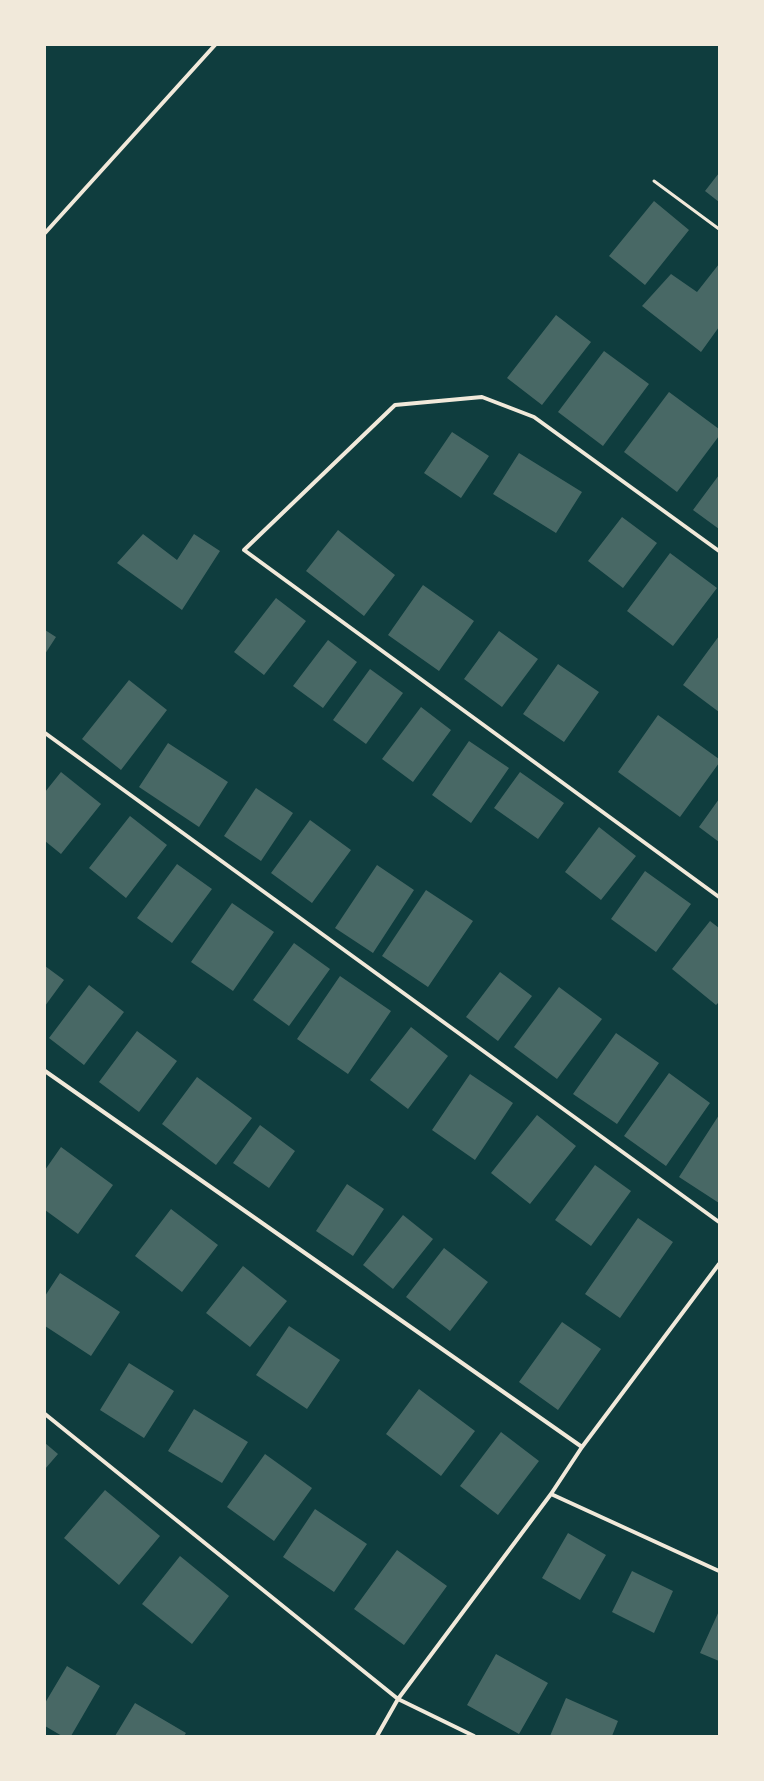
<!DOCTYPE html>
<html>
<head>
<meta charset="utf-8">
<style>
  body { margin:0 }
  #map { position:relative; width:764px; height:1781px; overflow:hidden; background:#0f3d3e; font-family:"Source Serif 4",serif }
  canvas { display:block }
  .frame { position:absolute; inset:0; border:46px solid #f1e9da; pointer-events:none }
</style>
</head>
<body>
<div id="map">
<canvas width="764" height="1781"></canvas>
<div class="frame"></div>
</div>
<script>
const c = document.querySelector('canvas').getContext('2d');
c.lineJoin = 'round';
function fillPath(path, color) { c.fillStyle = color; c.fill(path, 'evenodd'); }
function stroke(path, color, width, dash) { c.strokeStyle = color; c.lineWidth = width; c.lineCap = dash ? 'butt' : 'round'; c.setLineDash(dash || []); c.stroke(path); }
const building = new Path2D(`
  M719,173V202L705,191Z
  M654,201L689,230L645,285L609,256Z
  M719,264V327L701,352L642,306L671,274L697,292Z
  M556,315L591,342L542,405L507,378Z
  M604,351L649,384L603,446L558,412Z
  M669,392L719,429V436L677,492L624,452Z
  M452,432L489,456L461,498L424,473Z
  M519,453L582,492L556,533L493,494Z
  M719,475V529L693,510Z
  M622,517L657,543L623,588L588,561Z
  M338,530L395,575L364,616L306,571Z
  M143,534L177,560L194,534L220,551L182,610L117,563Z
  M670,553L717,588L673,646L627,611Z
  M423,585L474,621L439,671L388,635Z
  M276,598L306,621L264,675L234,652Z
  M45,630L56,637L45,654Z
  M499,631L538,659L502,707L464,679Z
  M719,636V712L683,685Z
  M328,640L357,662L323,708L293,686Z
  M558,664L599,692L564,742L523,714Z
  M370,669L403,693L366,744L333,720Z
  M129,680L167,710L121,770L82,739Z
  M421,707L451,730L413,782L382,759Z
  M658,715L719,759V763L680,817L618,772Z
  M469,741L509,768L471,823L432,795Z
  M168,743L228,782L199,827L139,787Z
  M61,772L101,804L61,854L45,841V792Z
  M520,772L564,803L538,839L494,808Z
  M256,788L293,813L261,861L224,836Z
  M719,799V842L699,827Z
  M130,816L167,845L126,898L89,868Z
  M310,820L351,850L312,903L271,873Z
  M599,827L636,856L601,900L565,872Z
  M177,864L212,889L172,943L137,918Z
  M377,865L414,890L373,953L335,928Z
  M645,871L691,904L656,952L611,919Z
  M426,890L473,921L428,987L382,956Z
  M232,903L274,932L233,991L191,962Z
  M710,921L719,928V1002L716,1005L672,969Z
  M294,943L330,969L289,1026L253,1000Z
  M45,966L64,980L45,1006Z
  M500,972L532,996L498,1041L466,1017Z
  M340,976L391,1011L348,1074L297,1039Z
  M89,985L124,1012L84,1065L49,1038Z
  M559,987L602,1019L557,1079L514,1047Z
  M411,1027L448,1056L408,1109L370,1080Z
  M137,1031L177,1061L139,1112L99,1082Z
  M616,1033L659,1063L617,1124L573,1094Z
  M669,1073L710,1103L666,1166L624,1136Z
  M470,1074L513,1103L475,1160L432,1130Z
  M197,1077L252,1118L216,1165L162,1124Z
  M537,1115L576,1146L530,1204L491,1173Z
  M719,1115V1203L679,1177Z
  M260,1125L295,1151L269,1188L233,1163Z
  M61,1147L113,1185L78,1234L45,1210V1170Z
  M595,1165L631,1191L591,1246L555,1220Z
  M347,1184L384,1209L353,1256L316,1231Z
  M171,1209L218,1245L182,1292L135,1256Z
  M403,1215L433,1239L393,1289L363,1265Z
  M638,1218L673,1242L620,1318L585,1294Z
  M444,1248L488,1282L450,1331L406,1297Z
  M243,1266L287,1301L250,1347L206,1313Z
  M60,1273L120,1312L91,1356L45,1326V1296Z
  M562,1322L601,1349L558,1410L519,1382Z
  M289,1326L340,1360L307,1409L256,1375Z
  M129,1363L174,1391L144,1438L100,1410Z
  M419,1389L475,1431L441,1476L386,1434Z
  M194,1409L248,1442L222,1483L168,1451Z
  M501,1432L539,1461L498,1515L460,1486Z
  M45,1443L58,1454L45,1469Z
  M265,1454L312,1488L274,1541L227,1507Z
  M105,1490L160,1536L119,1585L64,1538Z
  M315,1509L367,1544L334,1592L283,1557Z
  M568,1533L606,1555L580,1600L542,1578Z
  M397,1550L447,1586L404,1645L354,1609Z
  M180,1556L229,1596L192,1644L142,1604Z
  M632,1571L673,1591L654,1633L612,1612Z
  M719,1611V1661L700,1653Z
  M496,1654L548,1683L519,1734L467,1705Z
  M67,1666L100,1686L71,1736H62L45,1726V1703Z
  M566,1698L618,1721L612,1736H550Z
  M135,1703L186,1733L184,1736H115Z`);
const service = new Path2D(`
  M654,181L719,229`);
const minor = new Path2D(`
  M45,233L215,45
  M719,551L534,417L482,397L395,405L244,550L719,897
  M45,733L719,1222
  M45,1071L582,1447
  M45,1414L398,1699L474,1736
  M551,1494L719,1571
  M377,1736L398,1699L551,1494L582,1447L719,1264`);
fillPath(building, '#486865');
stroke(service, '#f1e9da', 3);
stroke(minor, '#f1e9da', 4);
</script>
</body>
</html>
